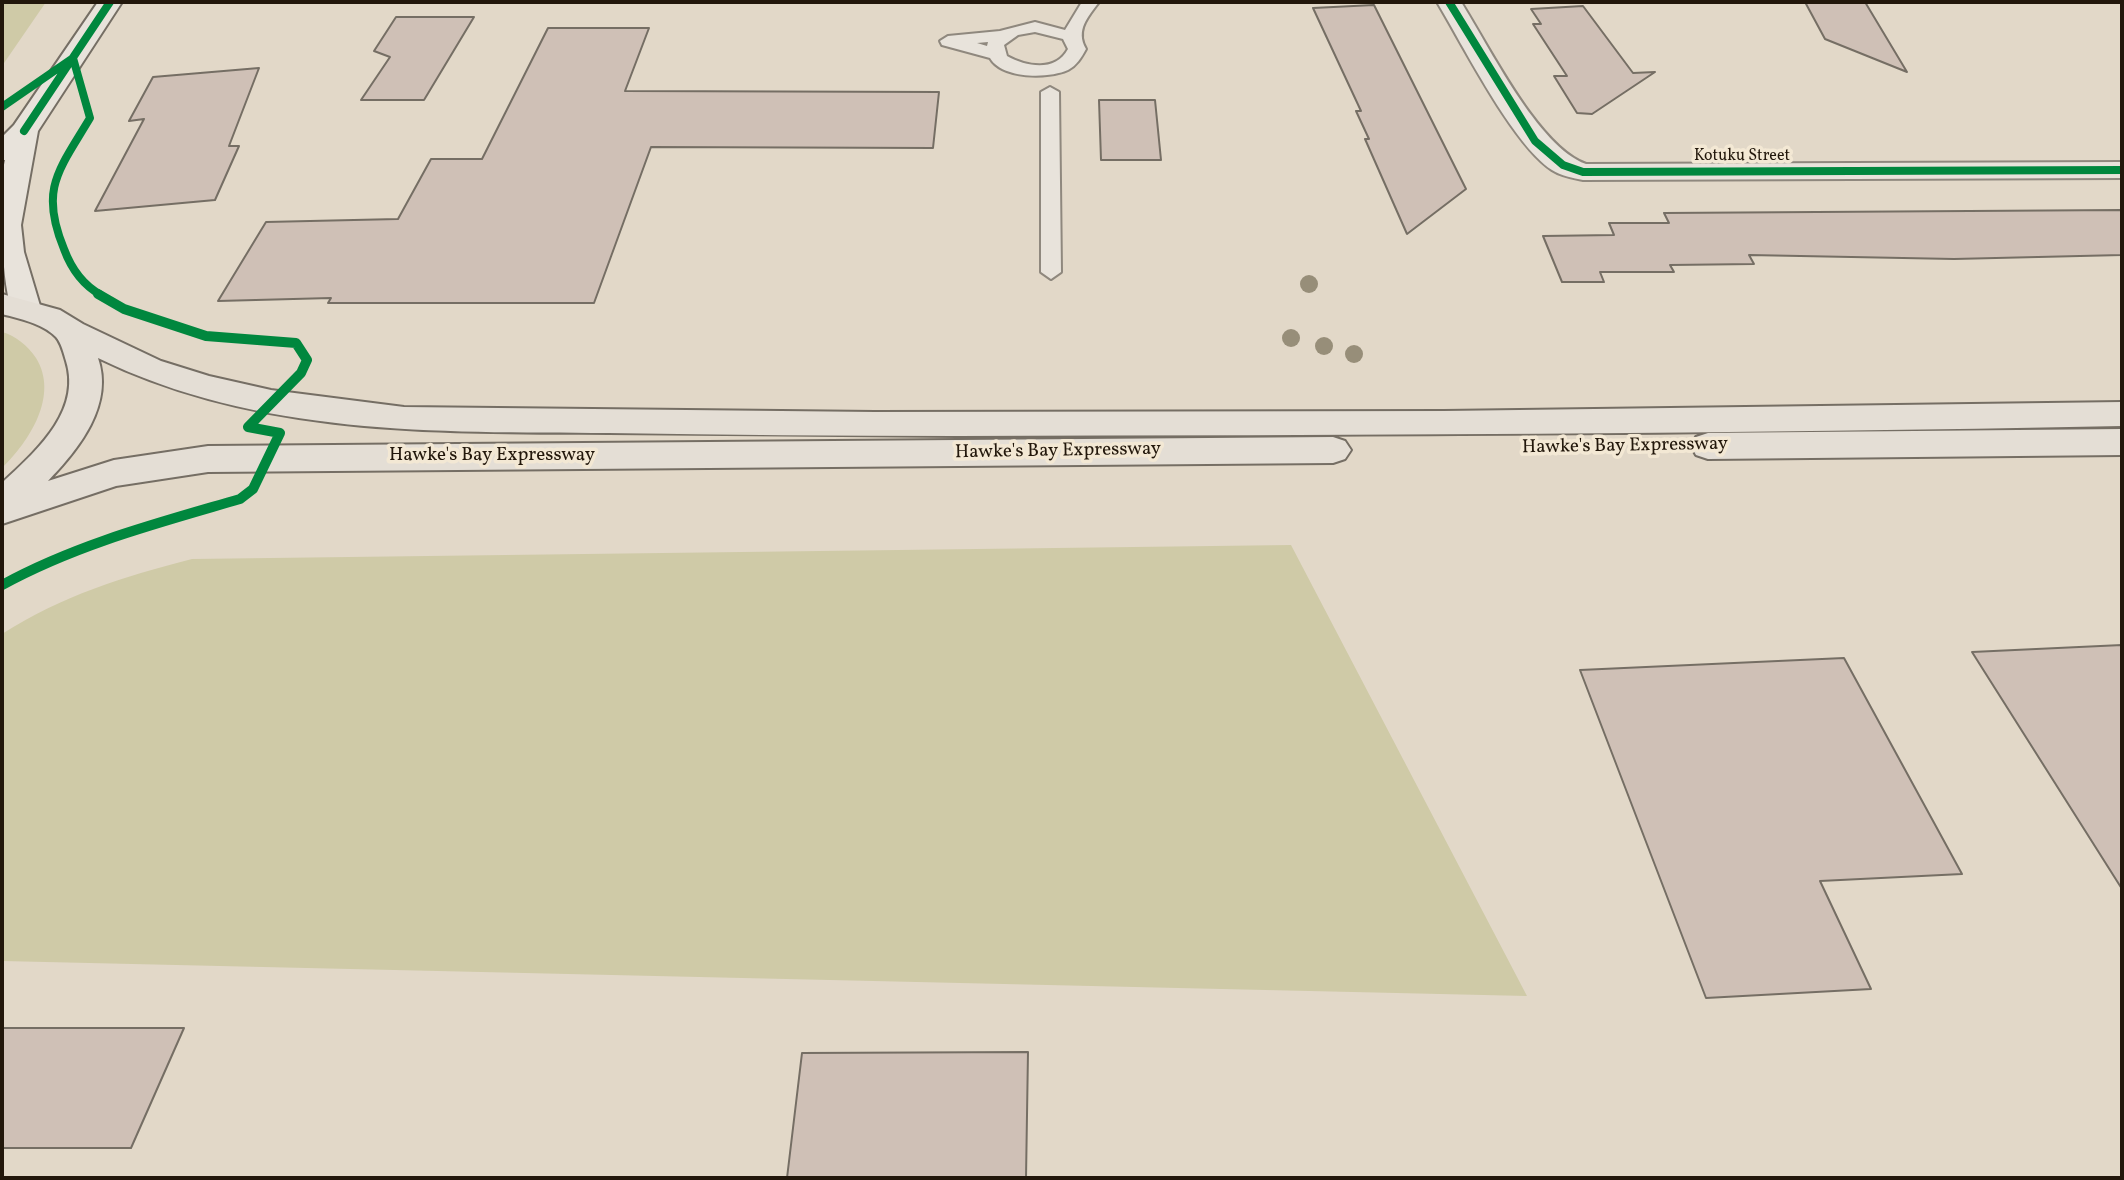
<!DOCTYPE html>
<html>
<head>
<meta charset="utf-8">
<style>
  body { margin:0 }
  #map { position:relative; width:2124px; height:1180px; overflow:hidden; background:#e2d8c8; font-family:Vollkorn,serif }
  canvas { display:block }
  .frame { position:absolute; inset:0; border:4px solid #22170b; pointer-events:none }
</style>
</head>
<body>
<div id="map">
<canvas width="2124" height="1180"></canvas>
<div class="frame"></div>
</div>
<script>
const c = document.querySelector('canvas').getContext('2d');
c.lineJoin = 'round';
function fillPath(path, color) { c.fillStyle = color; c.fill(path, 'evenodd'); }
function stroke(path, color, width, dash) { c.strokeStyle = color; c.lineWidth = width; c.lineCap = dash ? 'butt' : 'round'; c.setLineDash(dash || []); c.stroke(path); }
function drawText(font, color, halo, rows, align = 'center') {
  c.font = font + ' Vollkorn,serif'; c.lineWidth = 7; c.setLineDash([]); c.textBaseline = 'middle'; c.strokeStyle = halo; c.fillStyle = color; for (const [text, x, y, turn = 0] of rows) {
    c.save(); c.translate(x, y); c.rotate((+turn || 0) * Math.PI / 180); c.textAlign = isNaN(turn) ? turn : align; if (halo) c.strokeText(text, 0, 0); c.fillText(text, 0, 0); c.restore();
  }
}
const green = new Path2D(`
  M2,2H46L2,66Z
  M2,332C15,335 28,346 36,358C59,395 30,441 2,468Z
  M1291,545L1527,996L2,961V634C66,594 120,578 192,559Z`);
const building = new Path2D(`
  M1805,2H1865L1907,72L1825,39Z
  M1374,5L1466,189L1407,234L1365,139H1369L1356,111H1361L1313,8Z
  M1583,6L1633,73L1655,72L1592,114L1577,113L1554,76H1567L1533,24H1541L1531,9Z
  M396,17H474L424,100H361L390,57L374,51Z
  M548,28H649L625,91L939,92L933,148L651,147L594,303H328L331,298L218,301L266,222L398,219L431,159H482Z
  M259,68L229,146H239L215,200L95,211L144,119L129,121L153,77Z
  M1099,100H1155L1161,160H1101Z
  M2122,210V255L1954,259L1749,255L1754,264L1670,265L1674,272H1600L1604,282H1562L1543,236L1614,235L1609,223H1669L1664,213Z
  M2122,645V889L1972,652Z
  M1844,658L1962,874L1820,881L1871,989L1706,998L1580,670Z
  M2,1028H184L131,1148H2Z
  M1028,1052L1026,1178H787L802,1053Z`);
const lane = new Path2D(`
  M1082,2H1099C1088,17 1075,30 1086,49C1081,58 1077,65 1068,70C1048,79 1002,79 990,58L942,45L940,41L948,36L1000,31L1035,22L1065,30ZM1035,32L1063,39L1068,49C1056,72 1027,67 1007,56L1004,45L1018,35ZM988,42L987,46L977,43Z
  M1050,87L1059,92L1061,272L1051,279L1041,272V92Z`);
const street = new Path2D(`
  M1437,2H1461C1489,46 1538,147 1586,164L2122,162V178L1583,180C1573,178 1561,176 1552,170C1513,145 1463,45 1437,2Z`);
const secondary = new Path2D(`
  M98,2H122L38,131L21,225L24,252L41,309L36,316L25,319L14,316C0,282 2,214 2,174L5,160H2V137L14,125Z`);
const highway = new Path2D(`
  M2,294L60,310L83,324L161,361L209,376L271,390L404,407L875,412L1444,411L2122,402V426C1734,434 1345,435 957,436C841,436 725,435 609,433C435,432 258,436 98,358C114,405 79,449 48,481L114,460L208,446L1333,437L1345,441L1351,450L1345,459L1333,463L208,472L116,486L2,524V483C35,452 82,412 66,361C64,354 61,342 56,337C42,323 20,319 2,314Z
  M2122,429V455L1708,459L1696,455L1691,446L1696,437L1708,433Z`);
const cyclewayFar1 = new Path2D(`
  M1449,2L1535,141L1563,165L1583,172L2122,170
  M2,107L73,58L90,118C59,170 39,189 64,249C71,268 83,285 101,295
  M24,131L110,2`);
const cycleway = new Path2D(`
  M2,585C77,544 158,523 240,499L253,489L280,433L248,427L301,373L307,360L296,343L206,336L124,309L98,294`);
const trees = [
  [1309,284],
  [1291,338],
  [1324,346],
  [1354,354]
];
const farStreetnames = [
  ["Kotuku Street",1742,157]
];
const streetNames = [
  ["Hawke's Bay Expressway",1625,447,-1],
  ["Hawke's Bay Expressway",1058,452,-1],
  ["Hawke's Bay Expressway",492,457]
];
fillPath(green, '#cfcaa7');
fillPath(building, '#cfc0b6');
stroke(building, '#756e64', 2);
stroke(lane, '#8f887e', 4);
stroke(street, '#8f887e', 4);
stroke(secondary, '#756e64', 4);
stroke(highway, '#756e64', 4);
fillPath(lane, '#e8e3db');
fillPath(street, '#e8e3db');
fillPath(secondary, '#e8e3db');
fillPath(highway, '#e4ded5');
stroke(cyclewayFar1, '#00873e', 8);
stroke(cycleway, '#00873e', 10);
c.fillStyle = '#978e79';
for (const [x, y] of trees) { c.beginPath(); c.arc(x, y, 9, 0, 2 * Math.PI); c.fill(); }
drawText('16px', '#22170b', '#f3e8d4', farStreetnames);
drawText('19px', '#22170b', '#f3e8d4', streetNames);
</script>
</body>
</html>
